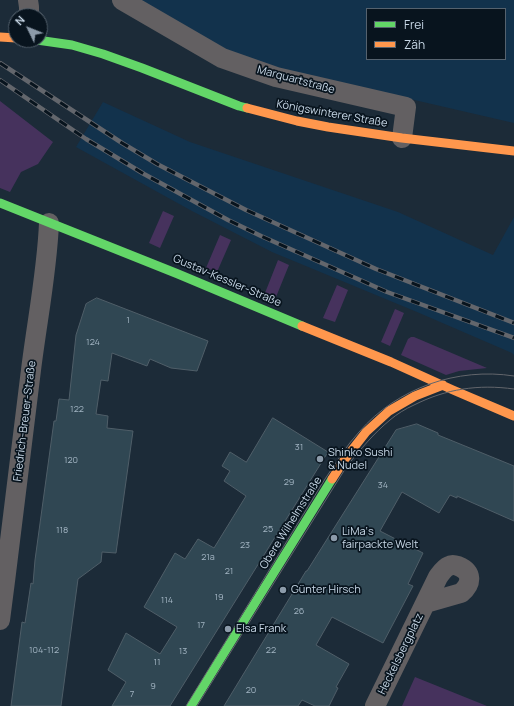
<!DOCTYPE html>
<html>
<head>
<meta charset="utf-8">
<style>
  body { margin:0 }
  #map { position:relative; width:514px; height:706px; overflow:hidden; background:#1c2b38; font-family:Manrope,sans-serif }
  canvas { display:block }
  .legend { position:absolute; left:366px; top:8px; width:140px; height:52px; box-sizing:border-box; background:#08141e; border:1px solid #55626e; margin:0; padding:5px 7px; list-style:none; font-size:12px; color:#c8d8e7 }
  .legend li { display:flex; align-items:center; gap:8px; height:20px }
  .legend b { width:20px; border:1px solid #55626e }
  .north { position:absolute; left:8px; top:8px; width:40px; height:40px; box-sizing:border-box; background:#08141e; border:1px solid #55626e; border-radius:50%; rotate:313deg; font-size:11px; font-weight:700; line-height:16px; text-align:center; color:#c8d8e7 }
  .north::after { content:''; display:block; margin:auto; width:14px; height:18px; background:#8c9baa; clip-path:polygon(50% 0,100% 100%,50% 72%,0 100%) }
</style>
</head>
<body>
<div id="map">
<canvas width="514" height="706"></canvas>
<ul class="legend">
<li><b style="height:5px;background:#63d668"></b>Frei</li>
<li><b style="height:5px;background:#ff974d"></b>Zäh</li>
</ul>
<div class="north">N</div>
</div>
<script>
const c = document.querySelector('canvas').getContext('2d');
c.lineJoin = 'round';
function fillPath(path, color) { c.fillStyle = color; c.fill(path, 'evenodd'); }
function stroke(path, color, width, dash) { c.strokeStyle = color; c.lineWidth = width; c.lineCap = dash ? 'butt' : 'round'; c.setLineDash(dash || []); c.stroke(path); }
function drawText(font, color, halo, rows, align = 'center') {
  c.font = font + ' Manrope,sans-serif'; c.lineWidth = 3.5; c.setLineDash([]); c.textBaseline = 'middle'; c.strokeStyle = halo; c.fillStyle = color; for (const [text, x, y, turn = 0] of rows) {
    c.save(); c.translate(x, y); c.rotate((+turn || 0) * Math.PI / 180); c.textAlign = isNaN(turn) ? turn : align; if (halo) c.strokeText(text, 0, 0); c.fillText(text, 0, 0); c.restore();
  }
}
const built = new Path2D(`
  M140,0H514V123L267,66L210,44ZM367,9H505V59H367Z
  M103,102L190,142L398,212L493,255L514,217V355L512,353L417,312L272,252L192,211L76,147Z`);
const green = new Path2D(`
  M0,101L53,142L38,164L21,172L10,192L0,188Z
  M163,211L174,216L160,248L149,243Z
  M220,235L231,240L217,272L206,268Z
  M278,260L289,265L276,297L265,293Z
  M337,285L348,290L335,322L323,318Z
  M395,309L404,313L390,346L381,342Z
  M411,337H414L487,368L459,371L446,375L401,355L408,339Z
  M415,677L487,706H402Z`);
const building = new Path2D(`
  M97,298L208,341L197,371L171,368L150,359L147,366L112,353L108,381L101,380L96,414L108,416L107,428L133,431L116,553L102,552L101,562L78,579L61,706H11L22,622L25,623L31,583L33,584L35,560L54,421H56L59,399L69,400L76,335L86,304Z
  M273,418L328,452L170,706H112L126,682L108,670L126,633L160,654L177,627L144,607L175,553L185,559L198,539L214,548L246,496L224,481L230,471L222,466L230,452L246,462Z
  M417,424L438,433V435L514,466V521L457,496V498L450,495L439,513L402,492L380,531L423,553L408,584L413,586L383,643L332,617L316,645L349,664L336,687L338,688L329,706H315L302,700L298,706H224L306,571H307L396,430Z`);
const street = new Path2D(`
  M28,0L29,7V16
  M122,0L222,58L276,77L406,107L402,138
  M0,620C11,537 20,454 31,370C37,321 47,272 49,223
  M375,706L438,577C441,573 444,568 449,566C452,564 455,565 458,566C473,572 472,584 461,593L426,603`);
const fast = new Path2D(`
  M37,40L72,45L103,54L142,68L239,106L247,108
  M0,203L178,274L302,326
  M191,706L332,479`);
const slow = new Path2D(`
  M0,37L16,38
  M247,108L297,121L328,127L402,138L514,151
  M302,326L391,362L453,390L514,416
  M332,479L345,459L366,432L389,411L415,396L443,385`);
const tram = new Path2D(`
  M186,706L325,479C336,463 346,446 359,432C397,388 457,367 514,376
  M197,706L347,466C360,450 374,433 390,420C397,414 405,409 414,405C446,389 478,384 514,389`);
const rail = new Path2D(`
  M0,63L122,143L157,164L246,210L376,269L514,323
  M0,80L86,139L144,174L228,220L261,236L387,292L514,338`);
const markers = [
  [320,459,4,"#8c9baa"],
  [334,538,4,"#8c9baa"],
  [283,590,4,"#8c9baa"],
  [228,629,4,"#8c9baa"]
];
const numberNames = [
  ["1",128,320],
  ["124",93,342],
  ["122",77,409],
  ["31",299,447],
  ["120",71,460],
  ["29",289,482],
  ["34",383,485],
  ["25",268,529],
  ["118",62,530],
  ["23",245,545],
  ["21a",208,557],
  ["21",229,571],
  ["19",219,597],
  ["114",167,600],
  ["26",299,611],
  ["17",201,625],
  ["104-112",44,650],
  ["22",271,650],
  ["13",183,651],
  ["11",157,662],
  ["9",153,686],
  ["20",251,690],
  ["7",132,694]
];
const streetNames = [
  ["Marquartstraße",296,80,15],
  ["Königswinterer Straße",332,114,10],
  ["Gustav-Kessler-Straße",227,281,23],
  ["Friedrich-Breuer-Straße",25,421,-83],
  ["Obere Wilhelmstraße",291,523,-58],
  ["Heckelsbergplatz",401,654,-64]
];
const poiNames = [
  ["Shinko Sushi",328,453],
  ["& Nudel",328,466],
  ["LiMa‘s",342,532],
  ["fairpackte Welt",342,545],
  ["Günter Hirsch",291,590],
  ["Elsa Frank",236,629]
];
fillPath(built, '#12324c');
fillPath(green, '#46325d');
fillPath(building, '#304753');
stroke(building, '#4f5e68', 1);
stroke(street, '#636062', 20);
stroke(fast, '#63d668', 9);
stroke(slow, '#ff974d', 9);
stroke(tram, '#63666c', 1);
stroke(rail, '#63666c', 4.5);
stroke(rail, '#08141e', 3, [9]);
for (const [x, y, r, color] of markers) { const dot = new Path2D(); dot.arc(x, y, r, 0, 2 * Math.PI); c.fillStyle = color; c.fill(dot); stroke(dot, '#08141e', 1.5); }
drawText('9px', '#a2b4c2', null, numberNames);
drawText('11px', '#c8d8e7', '#08141e', streetNames);
drawText('11px', '#c8d8e7', '#08141e', poiNames, 'left');
</script>
</body>
</html>
